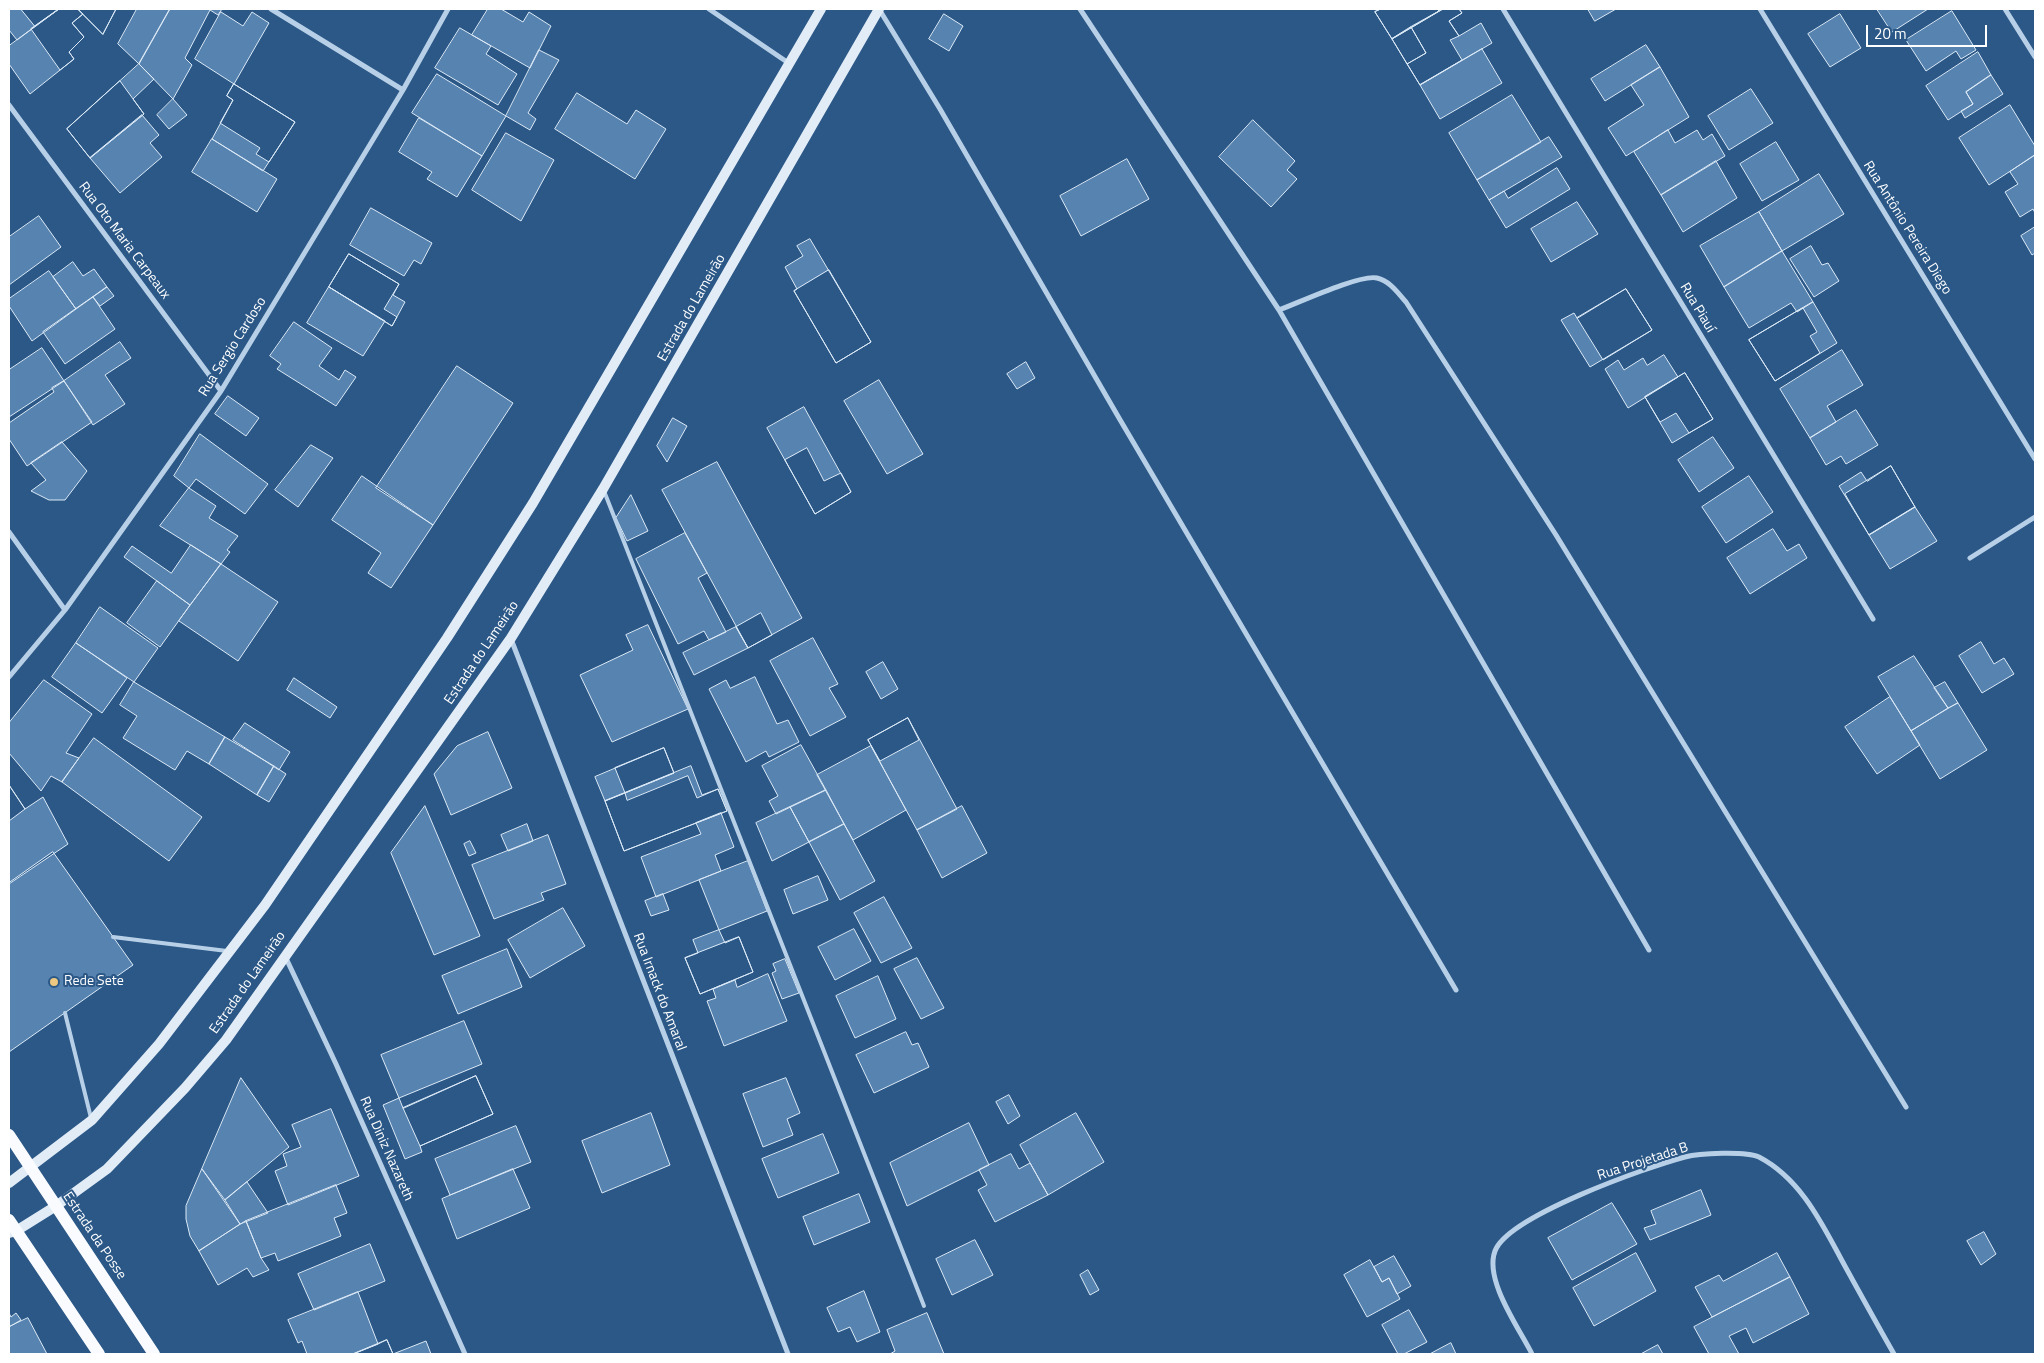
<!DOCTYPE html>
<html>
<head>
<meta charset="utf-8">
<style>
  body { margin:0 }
  #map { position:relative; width:2044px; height:1363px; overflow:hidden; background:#2b5887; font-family:"Titillium Web",sans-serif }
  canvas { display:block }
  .frame { position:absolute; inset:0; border:10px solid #fff; pointer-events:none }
  .scale { position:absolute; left:1866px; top:25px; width:121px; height:22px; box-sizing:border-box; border:2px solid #fff; border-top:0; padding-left:6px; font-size:15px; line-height:18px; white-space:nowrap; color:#fff; -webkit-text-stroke:4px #2b5887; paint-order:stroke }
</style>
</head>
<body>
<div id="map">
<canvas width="2044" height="1363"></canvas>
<div class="frame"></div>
<div class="scale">20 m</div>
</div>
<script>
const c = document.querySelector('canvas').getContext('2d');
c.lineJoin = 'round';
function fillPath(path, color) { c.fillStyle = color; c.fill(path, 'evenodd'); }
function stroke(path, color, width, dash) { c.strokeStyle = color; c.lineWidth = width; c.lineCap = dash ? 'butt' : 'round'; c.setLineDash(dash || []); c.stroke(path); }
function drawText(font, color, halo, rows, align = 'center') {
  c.font = font + ' "Titillium Web",sans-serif'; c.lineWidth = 4; c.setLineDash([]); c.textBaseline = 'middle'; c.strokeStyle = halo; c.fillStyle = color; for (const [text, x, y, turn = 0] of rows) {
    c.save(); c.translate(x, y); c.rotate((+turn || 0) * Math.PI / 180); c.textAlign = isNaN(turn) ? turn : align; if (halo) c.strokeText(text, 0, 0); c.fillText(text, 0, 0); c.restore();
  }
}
const building = new Path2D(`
  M9,9H59L17,40L9,30Z
  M21,9H59L35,26Z
  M59,9H78L83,14L72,23L84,37L69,52L74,59L30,94L9,64V46Z
  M59,9H78L83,14L72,23L84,37L69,52L74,59L60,70L31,29Z
  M78,9H116L103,34Z
  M78,9H116L103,34Z
  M137,9H170L139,64L118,44Z
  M170,9H222L218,15L210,10L185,58L192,65L173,99L139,64Z
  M488,9H501L523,22L529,12L551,26L530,68L472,35Z
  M1381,9H1437L1439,11L1392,39L1375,12Z
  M1381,9H1443L1392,39L1375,12Z
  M1443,9H1459L1462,13L1449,21L1459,36L1450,40L1462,60L1420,85L1407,64L1426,53L1411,27Z
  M1443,9H1459L1462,13L1449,21L1459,36L1481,23L1492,43L1420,85L1392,39Z
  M1588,9H1616L1595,21Z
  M1877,9H1928L1892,32Z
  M1952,11L1976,50L1961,59L1956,51L1926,71L1906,40Z
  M221,12L243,26L252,12L269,23L234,84L195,59Z
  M944,14L963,26L949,51L929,39Z
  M1840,14L1861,48L1830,67L1808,34Z
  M1411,27L1426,53L1407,64L1392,39Z
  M460,28L491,46L486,54L517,74L498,105L435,68Z
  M1646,45L1660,67L1605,101L1591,79Z
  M1482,49L1502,83L1440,119L1420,85Z
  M539,50L559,60L528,113L536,119L530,130L506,116Z
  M1978,52L1991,75L1966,92L1973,104L1948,120L1926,86Z
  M139,64L154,79L133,99L144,114L90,158L67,129Z
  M1660,67L1689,117L1626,156L1608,128L1644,105L1631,85Z
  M437,74L506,116L482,156L412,113Z
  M1991,75L2003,94L1965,118L1961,111L1973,104L1966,92Z
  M120,81L144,114L90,158L67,129Z
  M234,84L295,122L269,162L256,154L260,148L220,123L233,100L227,96Z
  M234,84L295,122L263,171L212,139L233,100L227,96Z
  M1751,89L1773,123L1729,150L1708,116Z
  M577,93L627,124L636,110L666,129L635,179L555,129Z
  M1512,95L1541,142L1477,180L1449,133Z
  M173,99L187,115L169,129L157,115Z
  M2010,105L2035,146V155L1989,185L1959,138Z
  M142,115L159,135L150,143L162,157L120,193L90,158Z
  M419,118L482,156L457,197L427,179L432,172L399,152Z
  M1253,120L1295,161L1287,170L1297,179L1271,207L1219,157Z
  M1668,130L1675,143L1697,130L1703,140L1712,134L1725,156L1661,195L1634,152Z
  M506,133L554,160L521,221L472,190Z
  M1549,137L1562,157L1489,200L1477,180Z
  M212,139L277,179L257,212L192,172Z
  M1776,142L1799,180L1762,201L1740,164Z
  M2035,155V213L2033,209L2020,217L2005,192L2018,184L2010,172Z
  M1127,159L1149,199L1081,236L1060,196Z
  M1716,161L1737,198L1683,232L1661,195Z
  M1557,168L1570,189L1506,228L1489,200L1504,191L1508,198Z
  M1819,174L1844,214L1782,251L1759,212Z
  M1577,202L1598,234L1551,262L1531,229Z
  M371,208L432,243L421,264L414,260L404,276L350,245Z
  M1759,212L1782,251L1724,287L1700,246Z
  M39,216L61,247L9,285V237Z
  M2035,227V253L2032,255L2021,236Z
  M810,239L871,342L836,363L794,291L797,289L785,267L803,256L797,246Z
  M1811,246L1822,265L1828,263L1839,281L1814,297L1790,259Z
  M1782,251L1813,302L1797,312L1791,303L1749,328L1724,287Z
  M349,254L399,284L384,309L397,317L392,326L329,287Z
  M349,254L399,284L393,295L405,302L392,326L329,287Z
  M73,262L83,276L94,269L107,287L76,309L53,277Z
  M829,270L871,342L836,363L794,291Z
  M49,271L76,309L32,341L9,306V299Z
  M107,287L114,296L100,306L93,297Z
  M329,287L385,321L363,356L307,323Z
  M1626,289L1652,330L1603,360L1577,318Z
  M1626,289L1652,330L1590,367L1561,320L1574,313L1577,318Z
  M93,297L115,329L65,364L43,332Z
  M1813,302L1837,343L1775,381L1749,340Z
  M1803,308L1817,332L1810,336L1820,353L1775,381L1749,340Z
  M294,322L332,348L319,366L339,380L345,370L356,377L336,406L277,369L281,364L270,356Z
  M120,342L131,358L105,375L125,404L93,425L64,381Z
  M42,348L64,381L9,417V370Z
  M1842,350L1863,385L1827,406L1836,422L1810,438L1780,389Z
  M1664,355L1678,377L1628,408L1605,369L1618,360L1624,370L1643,358L1647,365Z
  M1026,362L1035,378L1017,389L1007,374Z
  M457,366L513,403L433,525L376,488Z
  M1685,373L1713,419L1689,433L1676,413L1660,422L1645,397Z
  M1685,373L1713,419L1672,443L1645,397Z
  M879,380L923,454L887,474L844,401Z
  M64,381L92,422L27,466L9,439V423L54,392L52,388Z
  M228,396L259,418L246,436L215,414Z
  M804,407L851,492L815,514L767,428Z
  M1856,410L1878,445L1846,464L1841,456L1826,465L1810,438Z
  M673,418L687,426L667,462L657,446Z
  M200,434L268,484L245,514L196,479L189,488L174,476Z
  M1713,437L1734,468L1699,492L1678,460Z
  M62,442L87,471L65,500H49L31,491L46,480L31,463Z
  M311,445L333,458L298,507L275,490Z
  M807,448L824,481L841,473L851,492L815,514L785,460Z
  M717,462L802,618L748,648L662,490Z
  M1891,466L1915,507L1869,535L1839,486L1861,472L1867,481Z
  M1891,466L1915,507L1869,535L1845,494Z
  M362,476L433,525L391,588L368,573L381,553L332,520Z
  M1749,476L1773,512L1726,543L1702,507Z
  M189,488L216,506L209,518L238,536L227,550L230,552L221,564L160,526Z
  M631,495L648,531L627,541L616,518Z
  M1915,507L1937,541L1890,569L1869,535Z
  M1773,529L1787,551L1799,544L1807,558L1750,594L1727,558Z
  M685,533L707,573L698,578L726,632L709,640L704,631L678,644L636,559Z
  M191,545L221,564L190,605L124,557L132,546L171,573Z
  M221,564L278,602L238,661L179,621Z
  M157,581L190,605L160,647L127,623Z
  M100,607L158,648L134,682L76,643Z
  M761,613L772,635L748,648L736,627Z
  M648,625L688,709L612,742L580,675L633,650L626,635Z
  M736,627L748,648L694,675L683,653Z
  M813,638L838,684L829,688L846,717L810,736L770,661Z
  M1981,642L1994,664L2004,658L2014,674L1982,693L1959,656Z
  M76,643L127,678L102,713L52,677Z
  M1914,656L1948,708L1911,731L1878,677Z
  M883,662L898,689L881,699L866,672Z
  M755,677L777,724L788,720L799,742L769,757L766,751L746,762L709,689L726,680L730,688Z
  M294,678L337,707L330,718L287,690Z
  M44,680L92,714L66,753L79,758L62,782L51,776L41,791L9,753V723Z
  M134,682L225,737L209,764L187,751L175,770L123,738L137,716L120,705Z
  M1945,682L1958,703L1948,708L1934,688Z
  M1890,697L1920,745L1877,774L1845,727Z
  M1958,703L1987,750L1940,779L1911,731Z
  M908,718L919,740L880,761L868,740Z
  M908,718L957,809L917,830L868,740Z
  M245,723L290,752L279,770L233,740Z
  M488,732L512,788L451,815L434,774L457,746Z
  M225,737L274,766L257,795L209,764Z
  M94,738L202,817L169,861L62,782Z
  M801,745L826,790L776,814L769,801L778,796L762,766Z
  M871,746L906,810L853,840L817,775Z
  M664,748L674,773L625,793L615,768Z
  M664,748L674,773L605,801L595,777Z
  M274,766L286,774L269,802L257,795Z
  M691,766L702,795L718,789L727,811L624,851L605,801Z
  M688,776L697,798L718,789L727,811L624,851L605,801L625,793L627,800Z
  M9,785L25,809L43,797L68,844L9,884Z
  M9,785L25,809L9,821Z
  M826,790L844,824L809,842L790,807Z
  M425,806L480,936L434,955L391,853Z
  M962,806L987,853L942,878L917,830Z
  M790,807L809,842L772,861L756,823Z
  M721,813L734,847L715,855L721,871L656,897L641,857L701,834L696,823Z
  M527,824L533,841L508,851L501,835Z
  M844,824L875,881L840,900L809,842Z
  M548,835L566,884L541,893L544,900L494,919L472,865Z
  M470,841L476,853L469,856L464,844Z
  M53,852L133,965L9,1052V883Z
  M748,861L767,911L719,930L699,880Z
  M818,876L828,900L793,914L784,890Z
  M663,894L669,910L651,916L645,901Z
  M884,897L912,948L881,963L854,913Z
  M563,908L585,946L530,978L508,940Z
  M854,929L871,961L835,980L818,947Z
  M719,930L725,943L739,937L753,972L700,994L685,958L698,953L693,940Z
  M739,937L753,972L700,994L685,958Z
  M507,949L522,987L458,1014L442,976Z
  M917,958L944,1008L921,1019L894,969Z
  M785,959L799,993L782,999L772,973L776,971L773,964Z
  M768,974L787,1021L724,1046L707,1001L716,998L713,989L735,980L737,987Z
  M878,976L896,1019L855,1038L836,996Z
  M464,1021L482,1064L399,1098L381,1055Z
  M906,1032L912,1045L918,1043L929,1067L874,1093L856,1055Z
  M476,1076L493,1114L420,1146L403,1108Z
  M476,1076L493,1114L420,1146L422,1152L405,1159L383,1105L399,1098L403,1108Z
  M241,1078L289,1147L225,1200L202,1169Z
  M786,1078L800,1113L787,1119L793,1135L763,1147L743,1094Z
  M1009,1095L1020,1116L1008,1124L996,1102Z
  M331,1109L359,1176L288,1205L275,1171L287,1166L283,1154L301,1147L292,1125Z
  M651,1113L670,1165L602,1193L582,1141Z
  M1076,1113L1104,1162L1048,1195L1020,1145Z
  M969,1123L989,1165L907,1206L890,1163Z
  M516,1126L531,1162L450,1195L435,1159Z
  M823,1134L839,1173L778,1198L762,1159Z
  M1011,1154L1019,1169L1030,1163L1048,1195L995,1222L978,1190L987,1185L979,1170Z
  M202,1169L240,1224L199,1251L190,1236L186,1219V1206Z
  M513,1169L530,1208L457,1239L442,1199Z
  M247,1182L268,1213L240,1224L225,1200Z
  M336,1185L347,1213L334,1218L341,1236L278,1261L275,1253L261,1258L246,1221Z
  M1701,1190L1711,1215L1650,1240L1644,1228L1656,1224L1651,1211Z
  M859,1194L870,1222L814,1245L803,1217Z
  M1612,1203L1637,1244L1572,1280L1548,1238Z
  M246,1221L261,1258L269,1270L253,1277L247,1268L218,1285L199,1251Z
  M1984,1232L1996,1254L1981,1265L1967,1241Z
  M975,1240L993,1275L952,1295L936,1259Z
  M370,1244L385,1281L314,1310L298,1274Z
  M1636,1253L1656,1291L1594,1326L1573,1288Z
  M1777,1253L1790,1277L1712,1317L1695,1287L1719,1275L1723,1281Z
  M1394,1256L1411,1286L1397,1294L1389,1278L1382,1282L1374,1267Z
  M1370,1260L1382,1282L1389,1278L1400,1299L1367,1317L1344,1275Z
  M1088,1270L1099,1290L1090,1295L1080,1275Z
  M1790,1277L1809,1314L1753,1343L1746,1328L1729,1336L1739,1354H1709L1694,1327Z
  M864,1291L880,1332L857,1342L850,1327L838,1332L827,1308Z
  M358,1292L378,1344L353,1354H307L302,1341L298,1343L288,1320Z
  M1409,1310L1427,1342L1404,1354H1398L1382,1325Z
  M9,1313L11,1317L16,1313L21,1320L9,1327Z
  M927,1313L944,1354H890L895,1351L887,1330Z
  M28,1318L47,1354H9V1327Z
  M387,1340L393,1354H353L378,1344Z
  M387,1340L393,1354L426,1341L431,1354H353Z
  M1451,1343L1456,1354H1430Z
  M1658,1345L1663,1354H1641Z`);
const lane = new Path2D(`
  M604,491L924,1306
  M113,937L227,951
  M65,1013L91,1118`);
const street = new Path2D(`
  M271,9L403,90
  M709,9L790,64
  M879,9L940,109L1119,418L1456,990
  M1080,9L1279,310L1649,950
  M1503,9L1873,619
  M1760,9L2035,459
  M2005,9L2035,57
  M9,105L221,391
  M1279,310C1298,303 1360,274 1377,278C1390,281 1398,293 1406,302L1556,535L1906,1107
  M9,532L65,610
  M1970,558L2035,517
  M511,639L788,1354
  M9,677L65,610L221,391L403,90L448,9
  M285,956L336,1064L465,1354
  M1532,1354C1519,1328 1484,1280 1495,1251C1508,1216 1647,1167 1685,1157C1699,1153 1746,1151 1759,1157C1803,1180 1824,1228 1846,1268C1862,1297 1878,1326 1894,1354`);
const secondary = new Path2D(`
  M9,1183L92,1120L159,1044L265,905L447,638L533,503L821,9
  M9,1233L16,1231L56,1206L107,1169L185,1088L226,1040L511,638L603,489L879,9`);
const primary = new Path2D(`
  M9,1135L154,1354
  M9,1220L99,1354`);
const markers = [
  [54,982,5,"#edc880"]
];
const streetNames = [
  ["Rua Antônio Pereira Diego",1907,228,58],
  ["Rua Oto Maria Carpeaux",124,241,53],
  ["Estrada do Lameirão",692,308,-60],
  ["Rua Piauí",1697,308,59],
  ["Rua Sergio Cardoso",233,347,-58],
  ["Estrada do Lameirão",482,653,-56],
  ["Estrada do Lameirão",248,983,-55],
  ["Rua Irnack do Amaral",659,992,69],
  ["Rua Diniz Nazareth",386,1149,66],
  ["Rua Projetada B",1643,1162,-18],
  ["Estrada da Posse",94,1236,56]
];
const poiNames = [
  ["Rede Sete",64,982]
];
fillPath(building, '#5783b0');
stroke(building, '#dbe9f6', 1);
stroke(lane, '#b8d0e7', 4);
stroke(street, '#b8d0e7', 5);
stroke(secondary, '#e1ecf7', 10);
stroke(primary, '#f9fbfe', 12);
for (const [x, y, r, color] of markers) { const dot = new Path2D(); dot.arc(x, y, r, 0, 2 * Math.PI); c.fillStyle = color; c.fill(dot); stroke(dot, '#2b5887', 2); }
drawText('14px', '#fff', '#2b5887', streetNames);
drawText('14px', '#fff', '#2b5887', poiNames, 'left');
</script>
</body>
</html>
